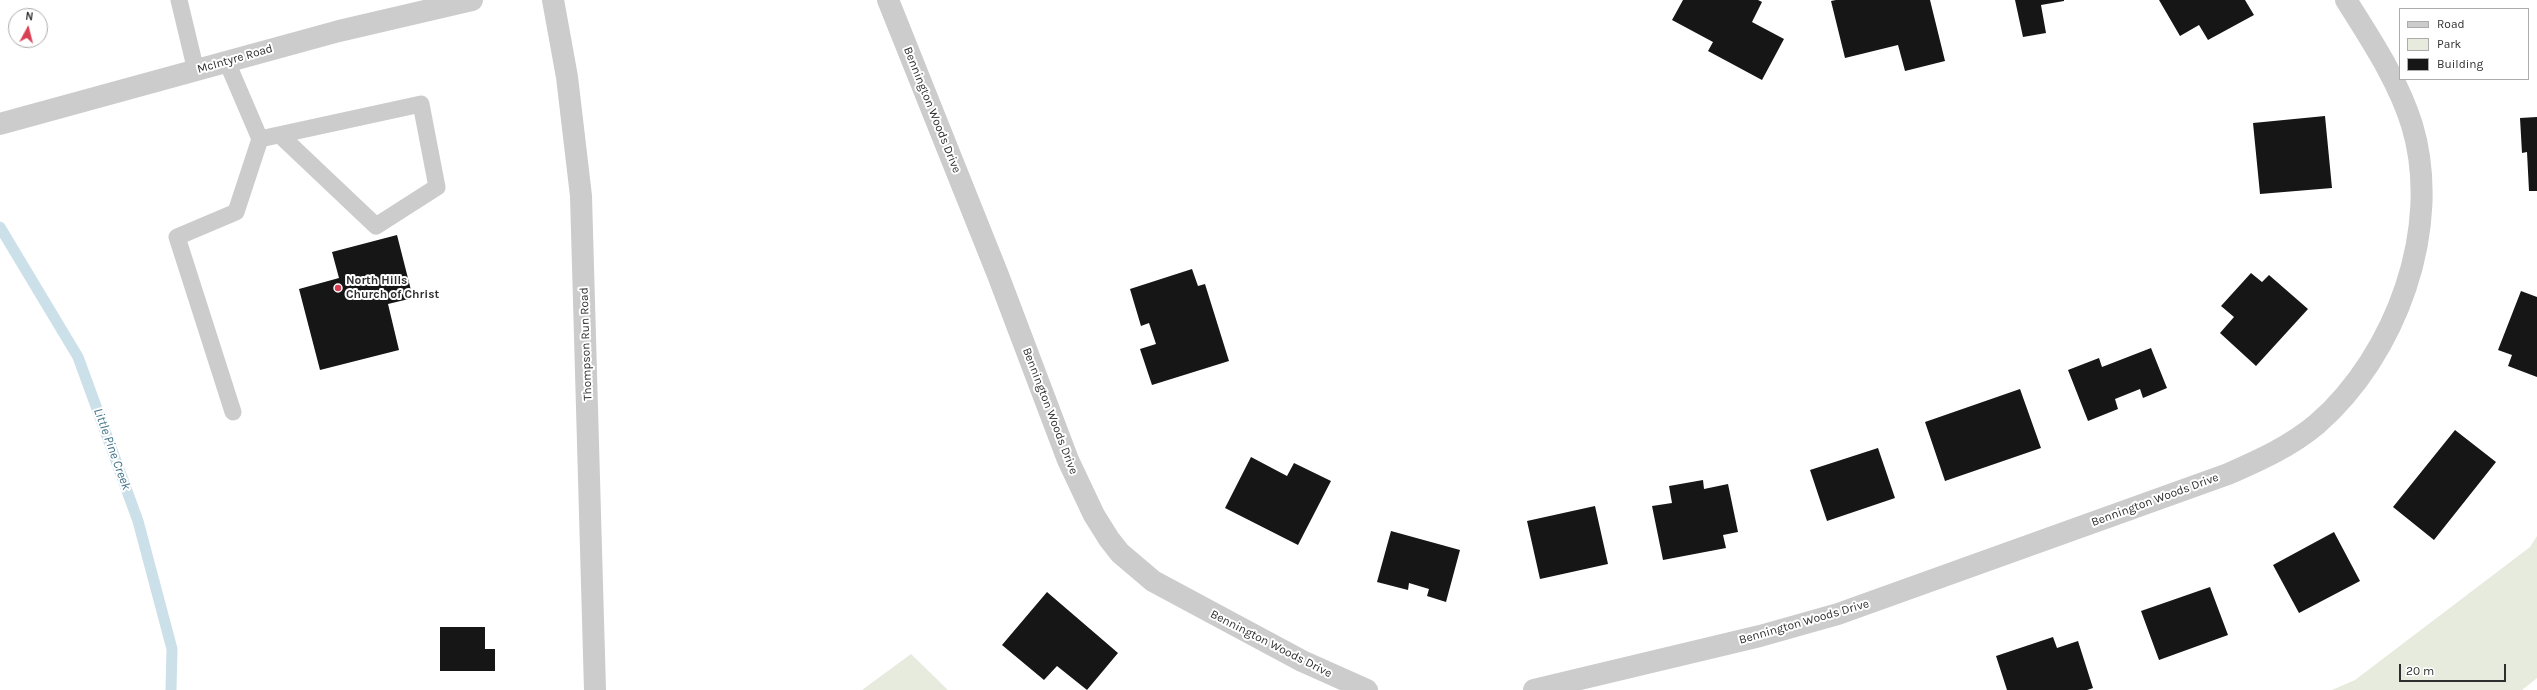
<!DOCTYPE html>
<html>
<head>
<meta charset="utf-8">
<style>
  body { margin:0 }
  #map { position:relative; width:2537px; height:690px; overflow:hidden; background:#fff; font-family:Karla,sans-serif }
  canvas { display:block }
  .legend { position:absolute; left:2399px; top:8px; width:130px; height:72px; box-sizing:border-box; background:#fff; border:1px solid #acacac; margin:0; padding:5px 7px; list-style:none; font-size:12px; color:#2f2f2f }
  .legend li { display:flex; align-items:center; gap:8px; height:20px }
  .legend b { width:20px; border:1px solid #acacac }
  .north { position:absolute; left:8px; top:8px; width:40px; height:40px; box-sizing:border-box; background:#fff; border:1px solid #acacac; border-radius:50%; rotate:7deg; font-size:11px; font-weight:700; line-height:16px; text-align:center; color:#2f2f2f }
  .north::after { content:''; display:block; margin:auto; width:14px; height:18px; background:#d83f54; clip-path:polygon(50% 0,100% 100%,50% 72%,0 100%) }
  .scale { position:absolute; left:2399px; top:664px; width:107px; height:18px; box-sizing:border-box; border:2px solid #2f2f2f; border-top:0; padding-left:5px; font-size:12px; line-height:14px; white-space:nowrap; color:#2f2f2f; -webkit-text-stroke:3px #fff; paint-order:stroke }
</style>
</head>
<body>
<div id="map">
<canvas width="2537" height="690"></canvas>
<ul class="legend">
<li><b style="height:5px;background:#ccc"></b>Road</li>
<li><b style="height:11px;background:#e6ebde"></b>Park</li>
<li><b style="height:11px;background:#161616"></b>Building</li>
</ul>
<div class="north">N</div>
<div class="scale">20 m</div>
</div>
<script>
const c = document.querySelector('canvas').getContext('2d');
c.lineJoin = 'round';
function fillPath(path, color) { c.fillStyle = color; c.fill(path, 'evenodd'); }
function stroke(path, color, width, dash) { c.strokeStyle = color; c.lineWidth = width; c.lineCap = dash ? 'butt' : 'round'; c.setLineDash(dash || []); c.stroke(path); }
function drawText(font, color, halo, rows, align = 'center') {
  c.font = font + ' Karla,sans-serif'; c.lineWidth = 4; c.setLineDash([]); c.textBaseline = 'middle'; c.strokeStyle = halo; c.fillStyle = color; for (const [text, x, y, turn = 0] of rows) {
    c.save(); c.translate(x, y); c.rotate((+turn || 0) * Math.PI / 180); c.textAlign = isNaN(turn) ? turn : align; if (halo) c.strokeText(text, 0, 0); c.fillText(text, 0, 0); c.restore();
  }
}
const green = new Path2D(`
  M2537,536V678L2522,690H2332L2355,680L2530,547Z
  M911,654L948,690H862Z`);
const stream = new Path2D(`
  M0,227L78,357L138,521L172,649L171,690`);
const building = new Path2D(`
  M1683,0H1758L1762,2L1752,22L1784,39L1762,80L1708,51L1713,42L1672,20Z
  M1836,0H1930L1945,61L1905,71L1898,45L1845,58L1831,1Z
  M2015,0H2064V1L2041,5L2046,33L2023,37Z
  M2159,0H2245L2254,15L2208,40L2199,25L2180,36Z
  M2325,116L2332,188L2260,194L2253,123Z
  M2537,117V191H2529L2527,152L2522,153L2520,118Z
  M397,235L413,298L388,304L399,350L320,370L299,289L339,278L332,252Z
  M1192,269L1198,286L1205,284L1229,361L1152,385L1140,349L1156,344L1149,323L1141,326L1130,289Z
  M2251,273L2262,282L2269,275L2308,309L2256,366L2220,333L2234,317L2221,306Z
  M2521,291L2537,297V377L2508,366L2512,355L2498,350Z
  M2151,348L2167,388L2143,398L2140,389L2115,399L2118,409L2088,421L2068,370L2099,358L2102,367Z
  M2020,389L2041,448L1945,481L1925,422Z
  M2455,430L2496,462L2434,540L2393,507Z
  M1878,448L1895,498L1827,521L1810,470Z
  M1251,457L1287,476L1294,463L1331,481L1298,545L1225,508Z
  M1703,480L1704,489L1728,484L1738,532L1723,535L1726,548L1663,560L1652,506L1672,503L1669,486Z
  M1595,506L1608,564L1540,579L1527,521Z
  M1391,531L1460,550L1446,602L1427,596L1429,589L1409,583L1408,590L1377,582Z
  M2334,532L2360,581L2299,613L2273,565Z
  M2210,587L2228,635L2159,660L2141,611Z
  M1047,592L1118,653L1087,690L1057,666L1044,680L1002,645Z
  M440,627H485V649H495V671H440Z
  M2053,637L2057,648L2078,641L2093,688L2087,690H2007L1996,656Z`);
const service = new Path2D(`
  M179,0L196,71
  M227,62L260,139L421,104L437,187L376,226L281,136
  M233,412L177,237L236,212L260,139`);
const minor = new Path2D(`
  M888,0L998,275L1068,460L1094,515L1109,539L1120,553L1153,581L1302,661L1367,690
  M1534,690L1760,636L1838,614L2228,474C2260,460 2291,446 2317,424C2396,355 2443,228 2412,125C2398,80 2371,40 2346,0`);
const tertiary = new Path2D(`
  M553,0L567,77L581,196L595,690
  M0,124L339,31L472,0`);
const markers = [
  [338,288,4,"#d83f54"]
];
const streetNames = [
  ["McIntyre Road",235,59,-16],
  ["Bennington Woods Drive",932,110,68],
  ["Thompson Run Road",586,344,-92],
  ["Bennington Woods Drive",1050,411,69],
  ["Bennington Woods Drive",2155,500,-20],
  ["Bennington Woods Drive",1804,622,-16],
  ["Bennington Woods Drive",1271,644,27]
];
const poiNames = [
  ["North Hills",346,281],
  ["Church of Christ",346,295]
];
const waterNames = [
  ["Little Pine Creek",112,449,70]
];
fillPath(green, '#e6ebde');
stroke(stream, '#cce0e9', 11);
fillPath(building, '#161616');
stroke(service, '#ccc', 17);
stroke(minor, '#ccc', 22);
stroke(tertiary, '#ccc', 22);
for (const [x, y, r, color] of markers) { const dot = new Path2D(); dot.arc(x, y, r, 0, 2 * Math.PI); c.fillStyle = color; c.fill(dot); stroke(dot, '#fff', 1.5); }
drawText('12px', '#2f2f2f', '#fff', streetNames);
drawText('bold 12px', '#2f2f2f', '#fff', poiNames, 'left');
drawText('italic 13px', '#43748b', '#fff', waterNames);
</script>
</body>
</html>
